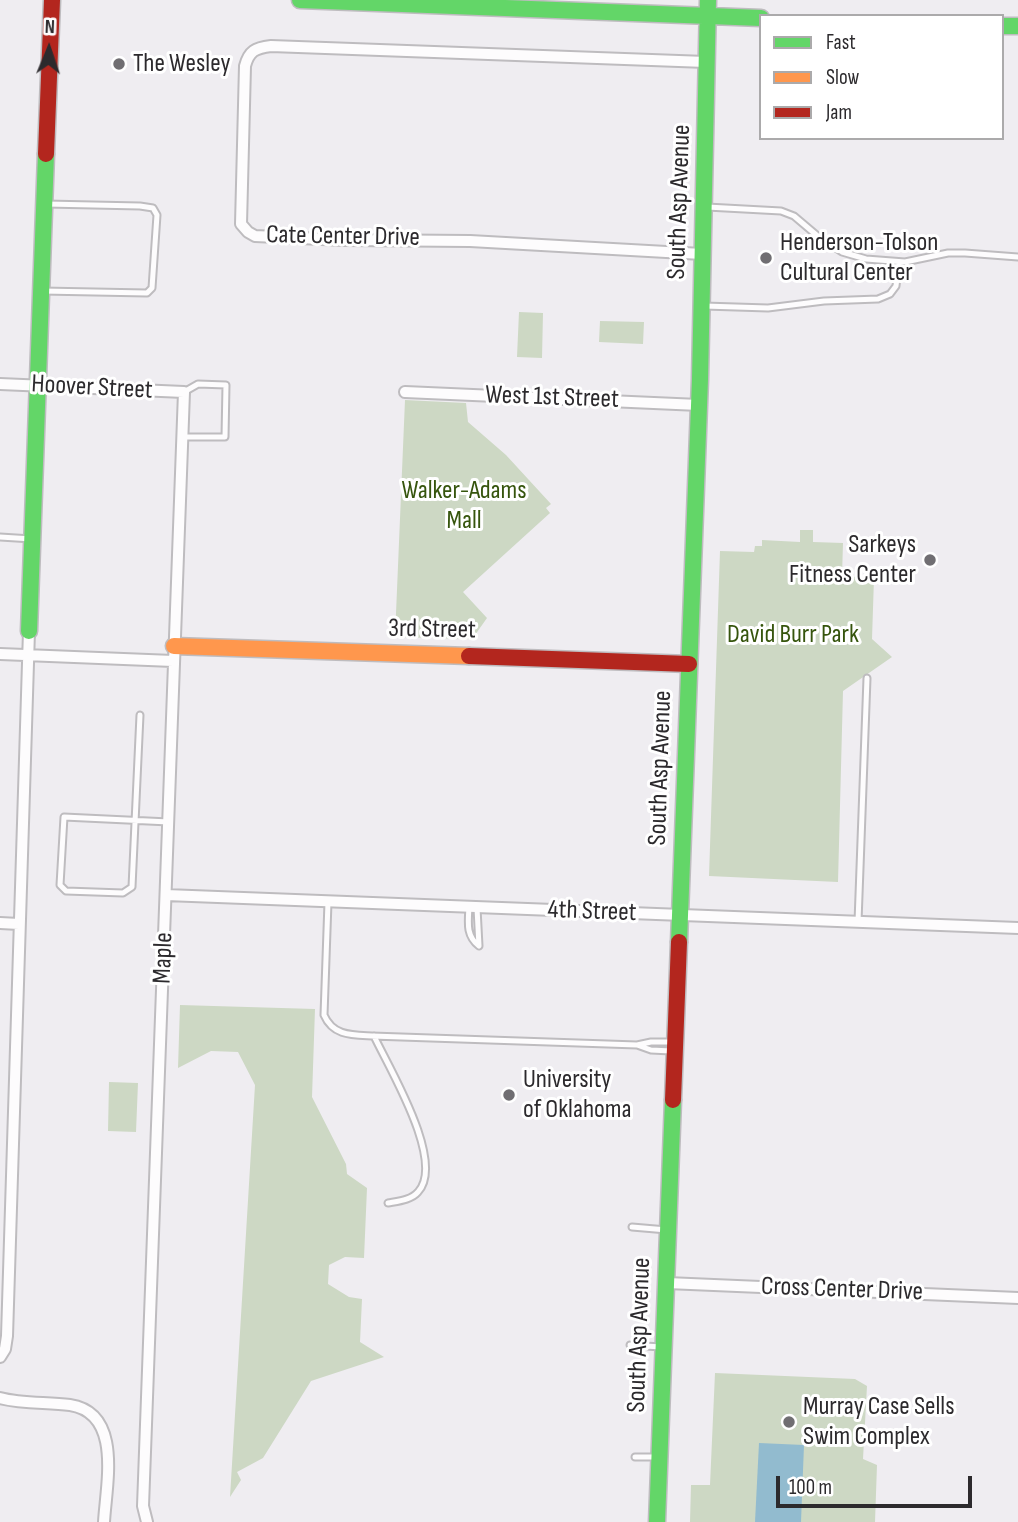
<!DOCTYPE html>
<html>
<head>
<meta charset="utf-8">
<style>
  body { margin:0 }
  #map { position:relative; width:1018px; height:1522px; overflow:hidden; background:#efedf1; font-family:"Sofia Sans Condensed",sans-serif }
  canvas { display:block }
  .legend { position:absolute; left:759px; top:14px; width:245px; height:126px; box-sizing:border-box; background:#fff; border:2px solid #abaaab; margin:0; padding:9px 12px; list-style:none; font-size:21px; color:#2c2a2d }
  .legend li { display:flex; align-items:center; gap:14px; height:35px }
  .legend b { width:35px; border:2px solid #abaaab }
  .north { position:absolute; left:14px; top:14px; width:70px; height:70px; -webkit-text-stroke:5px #fff; paint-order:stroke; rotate:2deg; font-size:19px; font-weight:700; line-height:28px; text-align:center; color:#2c2a2d }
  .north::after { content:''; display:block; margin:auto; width:24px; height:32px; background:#2c2a2d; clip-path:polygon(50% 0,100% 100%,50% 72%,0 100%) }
  .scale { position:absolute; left:776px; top:1476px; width:196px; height:32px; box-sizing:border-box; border:4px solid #2c2a2d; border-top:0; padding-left:9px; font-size:21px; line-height:24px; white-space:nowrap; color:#2c2a2d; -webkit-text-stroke:5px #fff; paint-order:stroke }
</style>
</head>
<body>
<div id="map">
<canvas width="1018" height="1522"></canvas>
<ul class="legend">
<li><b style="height:9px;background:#63d668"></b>Fast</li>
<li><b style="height:9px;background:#ff974d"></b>Slow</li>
<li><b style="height:9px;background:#b3261e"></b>Jam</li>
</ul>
<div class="north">N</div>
<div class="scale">100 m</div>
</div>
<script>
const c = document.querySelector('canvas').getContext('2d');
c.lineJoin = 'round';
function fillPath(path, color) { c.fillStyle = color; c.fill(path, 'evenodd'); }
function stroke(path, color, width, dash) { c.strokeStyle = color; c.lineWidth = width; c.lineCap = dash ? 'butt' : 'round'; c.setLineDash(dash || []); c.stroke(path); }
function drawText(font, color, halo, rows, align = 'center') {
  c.font = font + ' "Sofia Sans Condensed",sans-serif'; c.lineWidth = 6; c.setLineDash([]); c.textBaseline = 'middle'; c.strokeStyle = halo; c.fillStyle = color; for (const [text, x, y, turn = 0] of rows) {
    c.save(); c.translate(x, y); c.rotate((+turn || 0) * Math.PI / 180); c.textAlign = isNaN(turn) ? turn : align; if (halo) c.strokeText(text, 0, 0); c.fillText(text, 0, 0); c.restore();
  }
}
const green = new Path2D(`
  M519,312L543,313L542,358L517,357Z
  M600,321L644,322L643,344L599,342Z
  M405,400L466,403L468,422L506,455L551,504L546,508L550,513L463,592L487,618L475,635L470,639L395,637Z
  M800,530H813V542L843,543L842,576L874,578L872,639L892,657L843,691L838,882L709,876L720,551L754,552L755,546H762V540L800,542Z
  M180,1005L315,1009L312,1097L346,1164L347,1174L367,1188L364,1258L345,1257L329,1265L328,1284L349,1297L362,1299L360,1342L384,1357L311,1381L263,1458L237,1472L241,1480L230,1497L255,1085L238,1052L211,1051L178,1068Z
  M109,1082L138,1083L136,1132L108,1131Z
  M715,1373L855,1379L867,1386L863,1459L877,1465L875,1522H690L691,1485H710Z`);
const water = new Path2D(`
  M759,1443L804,1445L801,1522H755Z`);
const lane = new Path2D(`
  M707,207L781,211L794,216L820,238L842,252L866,259L905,262L948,253H965L1018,257
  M42,291L147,293L152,288L157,215L153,208L140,206L46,204
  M704,306L768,308L824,301L878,299L890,294L896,286L899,262
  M182,437H225L226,385L198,384L184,392
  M0,537L32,539
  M140,715L132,887L123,893L66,891L60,885L64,817L169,822
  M328,902L324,1015C333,1036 352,1035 372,1036L637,1045
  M469,907C468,923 466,936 479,946L477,908
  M858,922L867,678
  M374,1036C389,1068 446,1162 418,1192C411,1200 399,1201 388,1203
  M671,1051L651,1050L637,1045L651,1042H673
  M632,1227L667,1230
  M630,1345L661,1347
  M635,1457H656`);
const street = new Path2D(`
  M702,254L470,241L344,240L255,236L248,232L241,224L245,66C249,51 255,48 271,46L706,62
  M0,384L184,392L143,1506L147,1522
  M405,392L699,405
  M0,654L173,661
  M166,895L1018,928
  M0,923L19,924
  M667,1283L1018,1298
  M0,1357L5,1349L7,1336L29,631
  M0,1398C22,1404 47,1402 70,1405C123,1413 106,1485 104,1522`);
const fast = new Path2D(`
  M300,0L761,18
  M1002,26H1018
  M29,631L46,154
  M679,942L700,379L708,0
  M657,1522L673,1100`);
const slow = new Path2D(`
  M174,646L469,656`);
const jam = new Path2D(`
  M46,154L52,0
  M469,656L689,664
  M673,1100L679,942`);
const markers = [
  [119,64,7,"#706e72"],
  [766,258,7,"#706e72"],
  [930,560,7,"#706e72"],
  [509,1095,7,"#706e72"],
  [789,1422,7,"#706e72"]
];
const poiNames = [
  ["The Wesley",133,64],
  ["Henderson-Tolson",780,243],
  ["Cultural Center",780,273],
  ["Sarkeys",916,545,"right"],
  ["Fitness Center",916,575,"right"],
  ["University",523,1080],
  ["of Oklahoma",523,1110],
  ["Murray Case Sells",803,1407],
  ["Swim Complex",803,1437]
];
const streetNames = [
  ["South Asp Avenue",680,202,-88],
  ["Cate Center Drive",343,237,1],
  ["Hoover Street",92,388,3],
  ["West 1st Street",552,398,2],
  ["3rd Street",432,630,1],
  ["South Asp Avenue",661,768,-88],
  ["4th Street",592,912,2],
  ["Maple",164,958,-88],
  ["Cross Center Drive",842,1290,2],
  ["South Asp Avenue",640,1335,-88]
];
const parkNames = [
  ["Walker-Adams",464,491],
  ["Mall",464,521],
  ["David Burr Park",793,635]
];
fillPath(green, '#cdd8c4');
fillPath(water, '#92bbcf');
stroke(lane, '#bebcbf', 9);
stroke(street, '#bebcbf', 14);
stroke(fast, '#bebcbf', 19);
stroke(slow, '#bebcbf', 19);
stroke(jam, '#bebcbf', 19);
stroke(lane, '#fdfcfd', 5);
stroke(street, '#fdfcfd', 10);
stroke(fast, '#63d668', 16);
stroke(slow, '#ff974d', 16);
stroke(jam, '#b3261e', 16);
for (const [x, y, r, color] of markers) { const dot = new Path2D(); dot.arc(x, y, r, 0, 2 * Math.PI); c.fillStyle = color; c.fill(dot); stroke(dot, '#fff', 2.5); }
drawText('26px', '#2c2a2d', '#fff', poiNames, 'left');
drawText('26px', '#2c2a2d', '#fff', streetNames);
drawText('26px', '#36550d', '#fff', parkNames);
</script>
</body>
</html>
